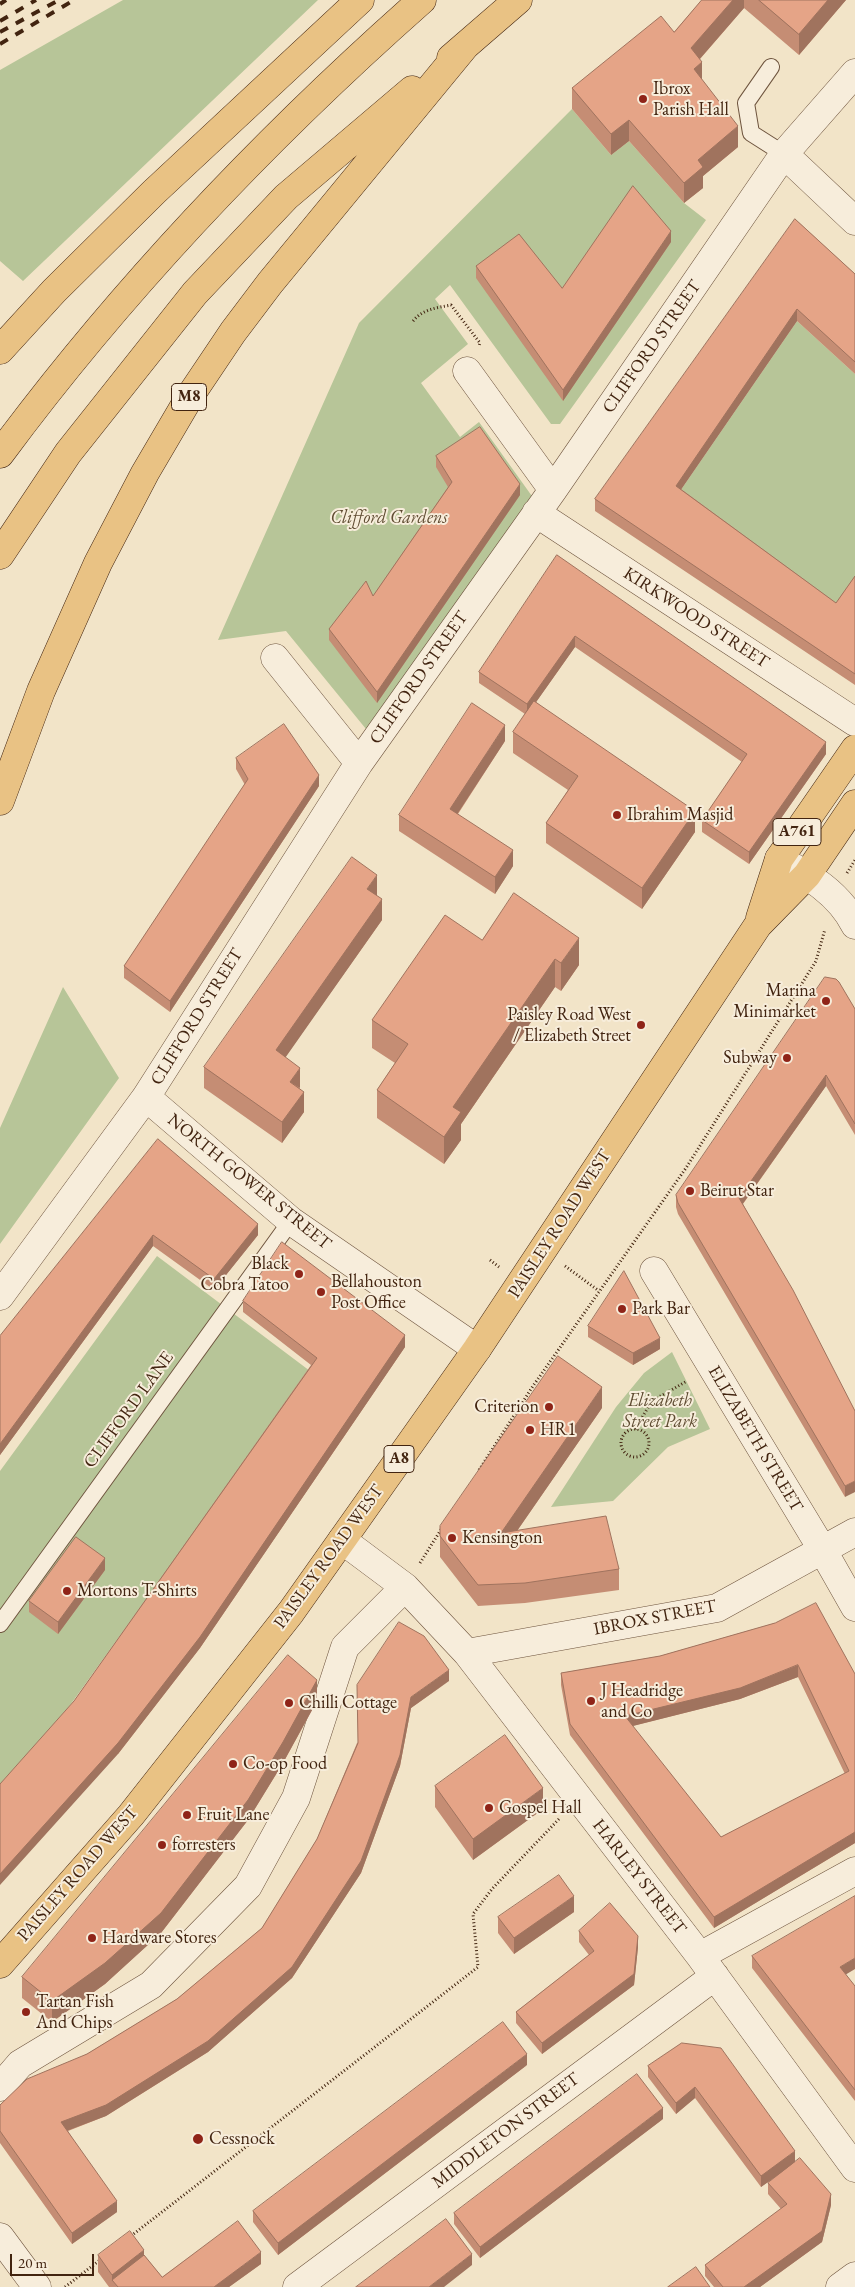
<!DOCTYPE html>
<html>
<head>
<meta charset="utf-8">
<style>
  body { margin:0 }
  #map { position:relative; width:855px; height:2287px; overflow:hidden; background:#f2e4c8; font-family:"EB Garamond",serif }
  canvas { display:block }
  .scale { position:absolute; left:10px; top:2254px; width:84px; height:22px; box-sizing:border-box; border:2px solid #422410; border-top:0; padding-left:6px; font-size:15px; line-height:18px; white-space:nowrap; color:#422410; -webkit-text-stroke:4px #f7eddb; paint-order:stroke }
</style>
</head>
<body>
<div id="map">
<canvas width="855" height="2287"></canvas>
<div class="scale">20 m</div>
</div>
<script>
const c = document.querySelector('canvas').getContext('2d');
c.lineJoin = 'round';
function fillPath(path, color) { c.fillStyle = color; c.fill(path, 'evenodd'); }
function stroke(path, color, width, dash) { c.strokeStyle = color; c.lineWidth = width; c.lineCap = dash ? 'butt' : 'round'; c.setLineDash(dash || []); c.stroke(path); }
function drawText(font, color, halo, rows, align = 'center') {
  c.font = font + ' "EB Garamond",serif'; c.lineWidth = 4; c.setLineDash([]); c.textBaseline = 'middle'; c.strokeStyle = halo; c.fillStyle = color; for (const [text, x, y, turn = 0] of rows) {
    c.save(); c.translate(x, y); c.rotate((+turn || 0) * Math.PI / 180); c.textAlign = isNaN(turn) ? turn : align; if (halo) c.strokeText(text, 0, 0); c.fillText(text, 0, 0); c.restore();
  }
}
const green = new Path2D(`
  M123,0H318L23,281L0,261V70Z
  M572,109L611,155L629,141L684,203L706,220L560,424H551L450,285L435,299L468,344L421,383L460,437L479,422L534,499L366,729L286,631L218,640L359,323Z
  M797,321L855,374V587L836,614L676,497Z
  M63,987L119,1078L0,1244V1128Z
  M157,1256L310,1371L68,1708L0,1785V1471Z
  M672,1352L710,1429L668,1447L613,1501L551,1507L616,1407L644,1373Z`);
const path = new Path2D(`
  M413,321C423,309 436,308 451,305L480,343L479,346
  M847,873L855,860
  M490,1260L499,1267
  M565,1266L599,1291
  M635,1429L652,1401L687,1381
  M621 1443a14 14 0 1 1 28 0a14 14 0 1 1-28 0Z
  M479,1470L533,1386L686,1168L816,961L825,929
  M420,1563L442,1528
  M131,2236L478,1967L473,1914L492,1889L559,1819
  M65,2287L100,2260`);
const lane = new Path2D(`
  M771,67L746,103L751,133L784,154
  M0,1624L291,1221`);
const street = new Path2D(`
  M784,154L855,221
  M467,371L553,490
  M536,513L855,722
  M275,658L359,763
  M779,859C809,876 839,893 855,925
  M146,1097L291,1221L477,1349
  M654,1271L822,1549L855,1607
  M0,1296L146,1097L359,763L553,490L784,154L855,73
  M342,1540L405,1587L467,1653L700,1956L855,2168
  M467,1653L717,1608L855,1532
  M700,1956L855,1871
  M0,2087L20,2064L151,1985L248,1886L296,1798L345,1647L405,1587
  M0,2237L37,2287
  M297,2287L715,1976
  M840,2287L855,2276`);
const primary = new Path2D(`
  M760,918L779,859L855,749
  M0,1964L131,1815L291,1612L477,1349L758,925L807,875L855,804`);
const highway = new Path2D(`
  M451,58L518,0
  M0,350L54,291L154,192L360,0
  M0,454C123,288 267,137 422,0
  M0,555L68,453L195,293L286,197L412,90
  M0,801L41,691L98,563L145,473L192,393L233,332L270,283L465,46`);
const rail = new Path2D(`
  M0,4L6,0
  M0,21L36,0
  M0,32L59,0
  M0,44L74,0`);
const wall = new Path2D(`
  M702,0H846L799,55L744,8L700,59L702,80L738,147L703,176V188L684,203L629,141L611,155L572,109V88L674,32Z
  M795,219L855,274V374L797,321L681,489L836,603L855,576V685L595,511V499Z
  M671,242L563,401L476,278V266L562,288Z
  M436,456L520,495L377,703L329,640V629L373,596L448,487L436,467Z
  M557,555L826,754L749,864L702,832V820L742,762L575,647L536,702L695,832L642,909L546,843V823L568,790L513,753V732L525,714L479,683V672Z
  M505,741L458,814L513,866L495,894L399,831V815Z
  M236,758L319,786L170,1012L124,978V966L245,785L236,769Z
  M377,896L382,920L285,1057L300,1089L304,1112L282,1143L204,1088V1067Z
  M482,940L579,965L561,991L555,987L461,1124V1140L444,1164L377,1118V1090L395,1063L372,1048V1020Z
  M855,1009V1135L826,1086L743,1204L855,1411L845,1497L678,1214L676,1207V1195Z
  M158,1139L258,1235L214,1290L153,1246L0,1455V1336Z
  M243,1301L405,1347L200,1648L118,1754L74,1701L311,1365L243,1312Z
  M588,1326L660,1349L633,1365L588,1337Z
  M602,1408L517,1531L619,1569V1590L525,1603L478,1606L440,1557V1536Z
  M105,1570L58,1634L29,1612V1601Z
  M775,1623L855,1674V1843L714,1928L570,1735L561,1685V1673L660,1656ZM798,1677L845,1774L721,1837L632,1726L740,1699Z
  M449,1681L411,1708L400,1766L361,1873L292,1978L208,2052L106,2116L68,2131L117,2212L72,2244L0,2143V2105L87,2054L177,1999L262,1928L317,1839L357,1743Z
  M317,1701L283,1763L248,1820L161,1933L105,1984L52,2022L22,1998V1977Z
  M435,1786L543,1809L473,1860L435,1807Z
  M574,1912L514,1954L498,1933V1917Z
  M579,1931L638,1947L634,1985L542,2054L516,2023V2012L589,1955L579,1942Z
  M752,1956L846,1975L855,1986V2101L752,1968Z
  M682,2043L795,2162L831,2205L822,2242L760,2287H714L705,2276V2265L781,2209L768,2194V2183L779,2174L761,2187L695,2098L676,2114L648,2077V2066Z
  M527,2065L278,2255L253,2222V2211Z
  M663,2119L480,2258L454,2224V2213Z
  M98,2255H144L162,2277L261,2264L229,2287H109L98,2272Z`);
const shadedWall = new Path2D(`
  M733,0H744V8L691,69V48Z
  M828,0H846L799,55V34Z
  M702,62V83L694,69Z
  M629,120V141L611,155V134Z
  M738,126V147L703,176V188L684,203V183L698,160Z
  M671,231V242L563,401V390Z
  M797,309V321L676,497V486Z
  M520,484V495L377,703V692Z
  M575,636V647L527,715V704Z
  M505,725V741L450,825V809Z
  M826,742V754L749,864V852Z
  M319,775V786L170,1012V1001Z
  M695,811V832L642,909V888Z
  M513,850V866L495,894V877Z
  M377,875V896L367,910V889Z
  M382,899V920L276,1071V1050Z
  M579,938V965L561,991V963Z
  M555,959V987L461,1124V1140L444,1164V1137L453,1107Z
  M300,1068V1088L290,1082Z
  M826,1075V1086L739,1209V1198Z
  M304,1092V1112L282,1143V1122Z
  M258,1224V1235L214,1290V1279Z
  M153,1235V1246L0,1455V1444Z
  M405,1335V1347L200,1648L118,1754L0,1885V1874Z
  M660,1338V1349L633,1365V1353Z
  M602,1387V1408L501,1554V1533Z
  M855,1481V1492L845,1497V1486Z
  M105,1558V1570L58,1634V1622Z
  M798,1665V1677L740,1699L625,1728V1716Z
  M449,1670V1681L411,1708L400,1766L361,1873L292,1978L208,2052L106,2116L61,2133V2122L208,2041L411,1697Z
  M317,1680V1701L283,1763L248,1820L161,1933L105,1984L52,2022V2001Z
  M543,1788V1809L473,1860V1839Z
  M855,1832V1843L714,1928V1917Z
  M574,1896V1912L514,1954V1938Z
  M638,1936V1947L634,1985L542,2054V2043Z
  M855,1958V1969L840,1978V1967Z
  M527,2054V2065L278,2255V2243Z
  M695,2087V2098L676,2114V2103Z
  M663,2108V2119L480,2258V2247Z
  M795,2151V2163L761,2187V2176Z
  M831,2194V2205L822,2242L760,2287H744Z
  M117,2201V2212L72,2244V2233Z
  M144,2250V2267L112,2280V2275Z
  M261,2252V2264L229,2287H214Z
  M472,2254V2265L444,2287H429Z`);
const building = new Path2D(`
  M702,0H733L691,48L702,62L694,69L738,126L698,160L703,167L684,183L629,120L611,134L572,88L661,16L674,32Z
  M759,0H828L799,34Z
  M633,186L671,231L563,390L476,266L519,234L562,288Z
  M795,219L855,274V362L797,309L676,486L836,603L855,576V674L595,499Z
  M480,427L520,484L377,692L329,629L366,581L373,596L452,482L436,456Z
  M557,555L826,742L749,852L702,820L747,754L575,636L527,704L479,672Z
  M534,701L695,811L642,888L546,823L578,776L513,732Z
  M472,703L505,725L450,809L513,850L495,877L399,815Z
  M284,724L319,775L170,1001L124,966L248,779L236,758Z
  M352,857L377,875L367,889L382,899L276,1050L300,1068L290,1082L304,1092L282,1122L204,1067Z
  M514,893L579,938L561,963L555,959L453,1107L461,1112L444,1137L377,1090L408,1044L372,1020L445,915L482,940Z
  M825,977L836,979L839,982L855,1009V1124L826,1075L739,1198L793,1290L855,1411V1481L845,1486L678,1203L676,1195Z
  M158,1139L258,1224L214,1279L153,1235L0,1444V1336Z
  M282,1242L405,1335L200,1637L118,1743L0,1874V1784L74,1701L317,1358L243,1301Z
  M624,1271L660,1338L633,1353L588,1326Z
  M558,1356L602,1387L501,1533L606,1516L619,1569L525,1583L478,1585L440,1536V1526Z
  M76,1537L105,1558L58,1622L29,1601Z
  M816,1603L855,1674V1832L714,1917L570,1724L561,1673L660,1656L775,1623ZM798,1665L849,1771L721,1837L625,1716L740,1688Z
  M399,1622L424,1636L449,1670L411,1697L400,1755L361,1861L292,1967L208,2041L106,2105L61,2122L117,2201L72,2233L0,2131V2105L27,2079L87,2054L177,1999L262,1928L317,1839L358,1743L357,1685Z
  M288,1655L317,1680L283,1742L248,1800L161,1913L105,1963L52,2001L22,1977Z
  M505,1735L543,1788L473,1839L435,1786Z
  M559,1875L574,1896L514,1938L498,1917Z
  M855,1896V1958L840,1967L855,1986V2090L752,1956Z
  M610,1903L638,1936L634,1974L542,2043L516,2012L594,1951L579,1931Z
  M503,2022L527,2054L278,2243L253,2211Z
  M682,2043L721,2048L795,2151L761,2176L695,2087L676,2103L648,2066Z
  M637,2074L663,2108L480,2247L454,2213Z
  M800,2158L831,2194L822,2231L744,2287H723L705,2265L787,2204L768,2183Z
  M446,2219L472,2254L429,2287H356Z
  M238,2221L261,2252L214,2287H118L112,2280L144,2255L162,2277Z
  M130,2231L144,2250L112,2275L98,2255Z
  M696,2267L710,2287H668Z`);
const markers = [
  [643,99,5,"#8f2418"],
  [617,815,5,"#8f2418"],
  [826,1001,5,"#8f2418"],
  [641,1025,5,"#8f2418"],
  [787,1058,5,"#8f2418"],
  [690,1191,5,"#8f2418"],
  [299,1274,5,"#8f2418"],
  [321,1292,5,"#8f2418"],
  [622,1309,5,"#8f2418"],
  [549,1407,5,"#8f2418"],
  [530,1430,5,"#8f2418"],
  [452,1538,5,"#8f2418"],
  [67,1591,5,"#8f2418"],
  [591,1701,5,"#8f2418"],
  [289,1703,5,"#8f2418"],
  [233,1764,5,"#8f2418"],
  [489,1808,5,"#8f2418"],
  [187,1815,5,"#8f2418"],
  [162,1845,5,"#8f2418"],
  [92,1938,5,"#8f2418"],
  [26,2012,5,"#8f2418"],
  [198,2139,6,"#8f2418"]
];
const shields = [
  [189,397,35],
  [797,832,48],
  [399,1459,30]
];
const shieldNames = [
  ["M8",189,397],
  ["A761",797,832],
  ["A8",399,1459]
];
const poiNames = [
  ["Ibrox",653,89],
  ["Parish Hall",653,110],
  ["Ibrahim Masjid",627,815],
  ["Marina",816,991,"right"],
  ["Minimarket",816,1012,"right"],
  ["Paisley Road West",631,1015,"right"],
  ["/ Elizabeth Street",631,1036,"right"],
  ["Subway",777,1058,"right"],
  ["Beirut Star",700,1191],
  ["Black",289,1264,"right"],
  ["Cobra Tatoo",289,1285,"right"],
  ["Bellahouston",331,1282],
  ["Post Office",331,1303],
  ["Park Bar",632,1309],
  ["Criterion",539,1407,"right"],
  ["HR1",540,1430],
  ["Kensington",462,1538],
  ["Mortons T-Shirts",77,1591],
  ["J Headridge",601,1691],
  ["and Co",601,1712],
  ["Chilli Cottage",299,1703],
  ["Co-op Food",243,1764],
  ["Gospel Hall",499,1808],
  ["Fruit Lane",197,1815],
  ["forresters",172,1845],
  ["Hardware Stores",102,1938],
  ["Tartan Fish",36,2002],
  ["And Chips",36,2023],
  ["Cessnock",209,2139]
];
const streetNames = [
  ["CLIFFORD STREET",652,347,-55],
  ["KIRKWOOD STREET",696,618,33],
  ["CLIFFORD STREET",419,678,-55],
  ["CLIFFORD STREET",197,1017,-58],
  ["NORTH GOWER STREET",249,1182,39],
  ["PAISLEY ROAD WEST",560,1224,-57],
  ["CLIFFORD LANE",129,1410,-54],
  ["ELIZABETH STREET",755,1439,59],
  ["PAISLEY ROAD WEST",329,1557,-54],
  ["IBROX STREET",655,1618,-11],
  ["PAISLEY ROAD WEST",78,1874,-49],
  ["HARLEY STREET",639,1877,52],
  ["MIDDLETON STREET",506,2131,-37]
];
const parkNames = [
  ["Clifford Gardens",389,518],
  ["Elizabeth",660,1401],
  ["Street Park",660,1422]
];
fillPath(green, '#b7c598');
stroke(lane, '#6e543e', 18);
stroke(street, '#6e543e', 29);
stroke(primary, '#422410', 29);
stroke(highway, '#422410', 29);
stroke(path, '#422410', 3, [1, 2.5]);
stroke(lane, '#f7eddb', 16);
stroke(street, '#f7eddb', 28);
stroke(primary, '#e9c284', 28);
stroke(highway, '#e9c284', 28);
stroke(rail, '#422410', 4, [9, 9]);
fillPath(wall, '#c58d74');
fillPath(shadedWall, '#a0735e');
fillPath(building, '#e5a487');
stroke(building, '#a0735e', 1);
for (const [x, y, r, color] of markers) { const dot = new Path2D(); dot.arc(x, y, r, 0, 2 * Math.PI); c.fillStyle = color; c.fill(dot); stroke(dot, '#f7eddb', 2); }
for (const [x, y, w] of shields) { const box = new Path2D(); box.roundRect(x - w / 2, y - 13.5, w, 27, 4); c.fillStyle = '#f7eddb'; c.fill(box); stroke(box, '#422410', 1); }
drawText('bold 16px', '#422410', null, shieldNames);
drawText('18px', '#422410', '#f7eddb', poiNames, 'left');
drawText('18px', '#422410', '#f7eddb', streetNames);
drawText('italic 18px', '#5f4c32', '#f7eddb', parkNames);
</script>
</body>
</html>
